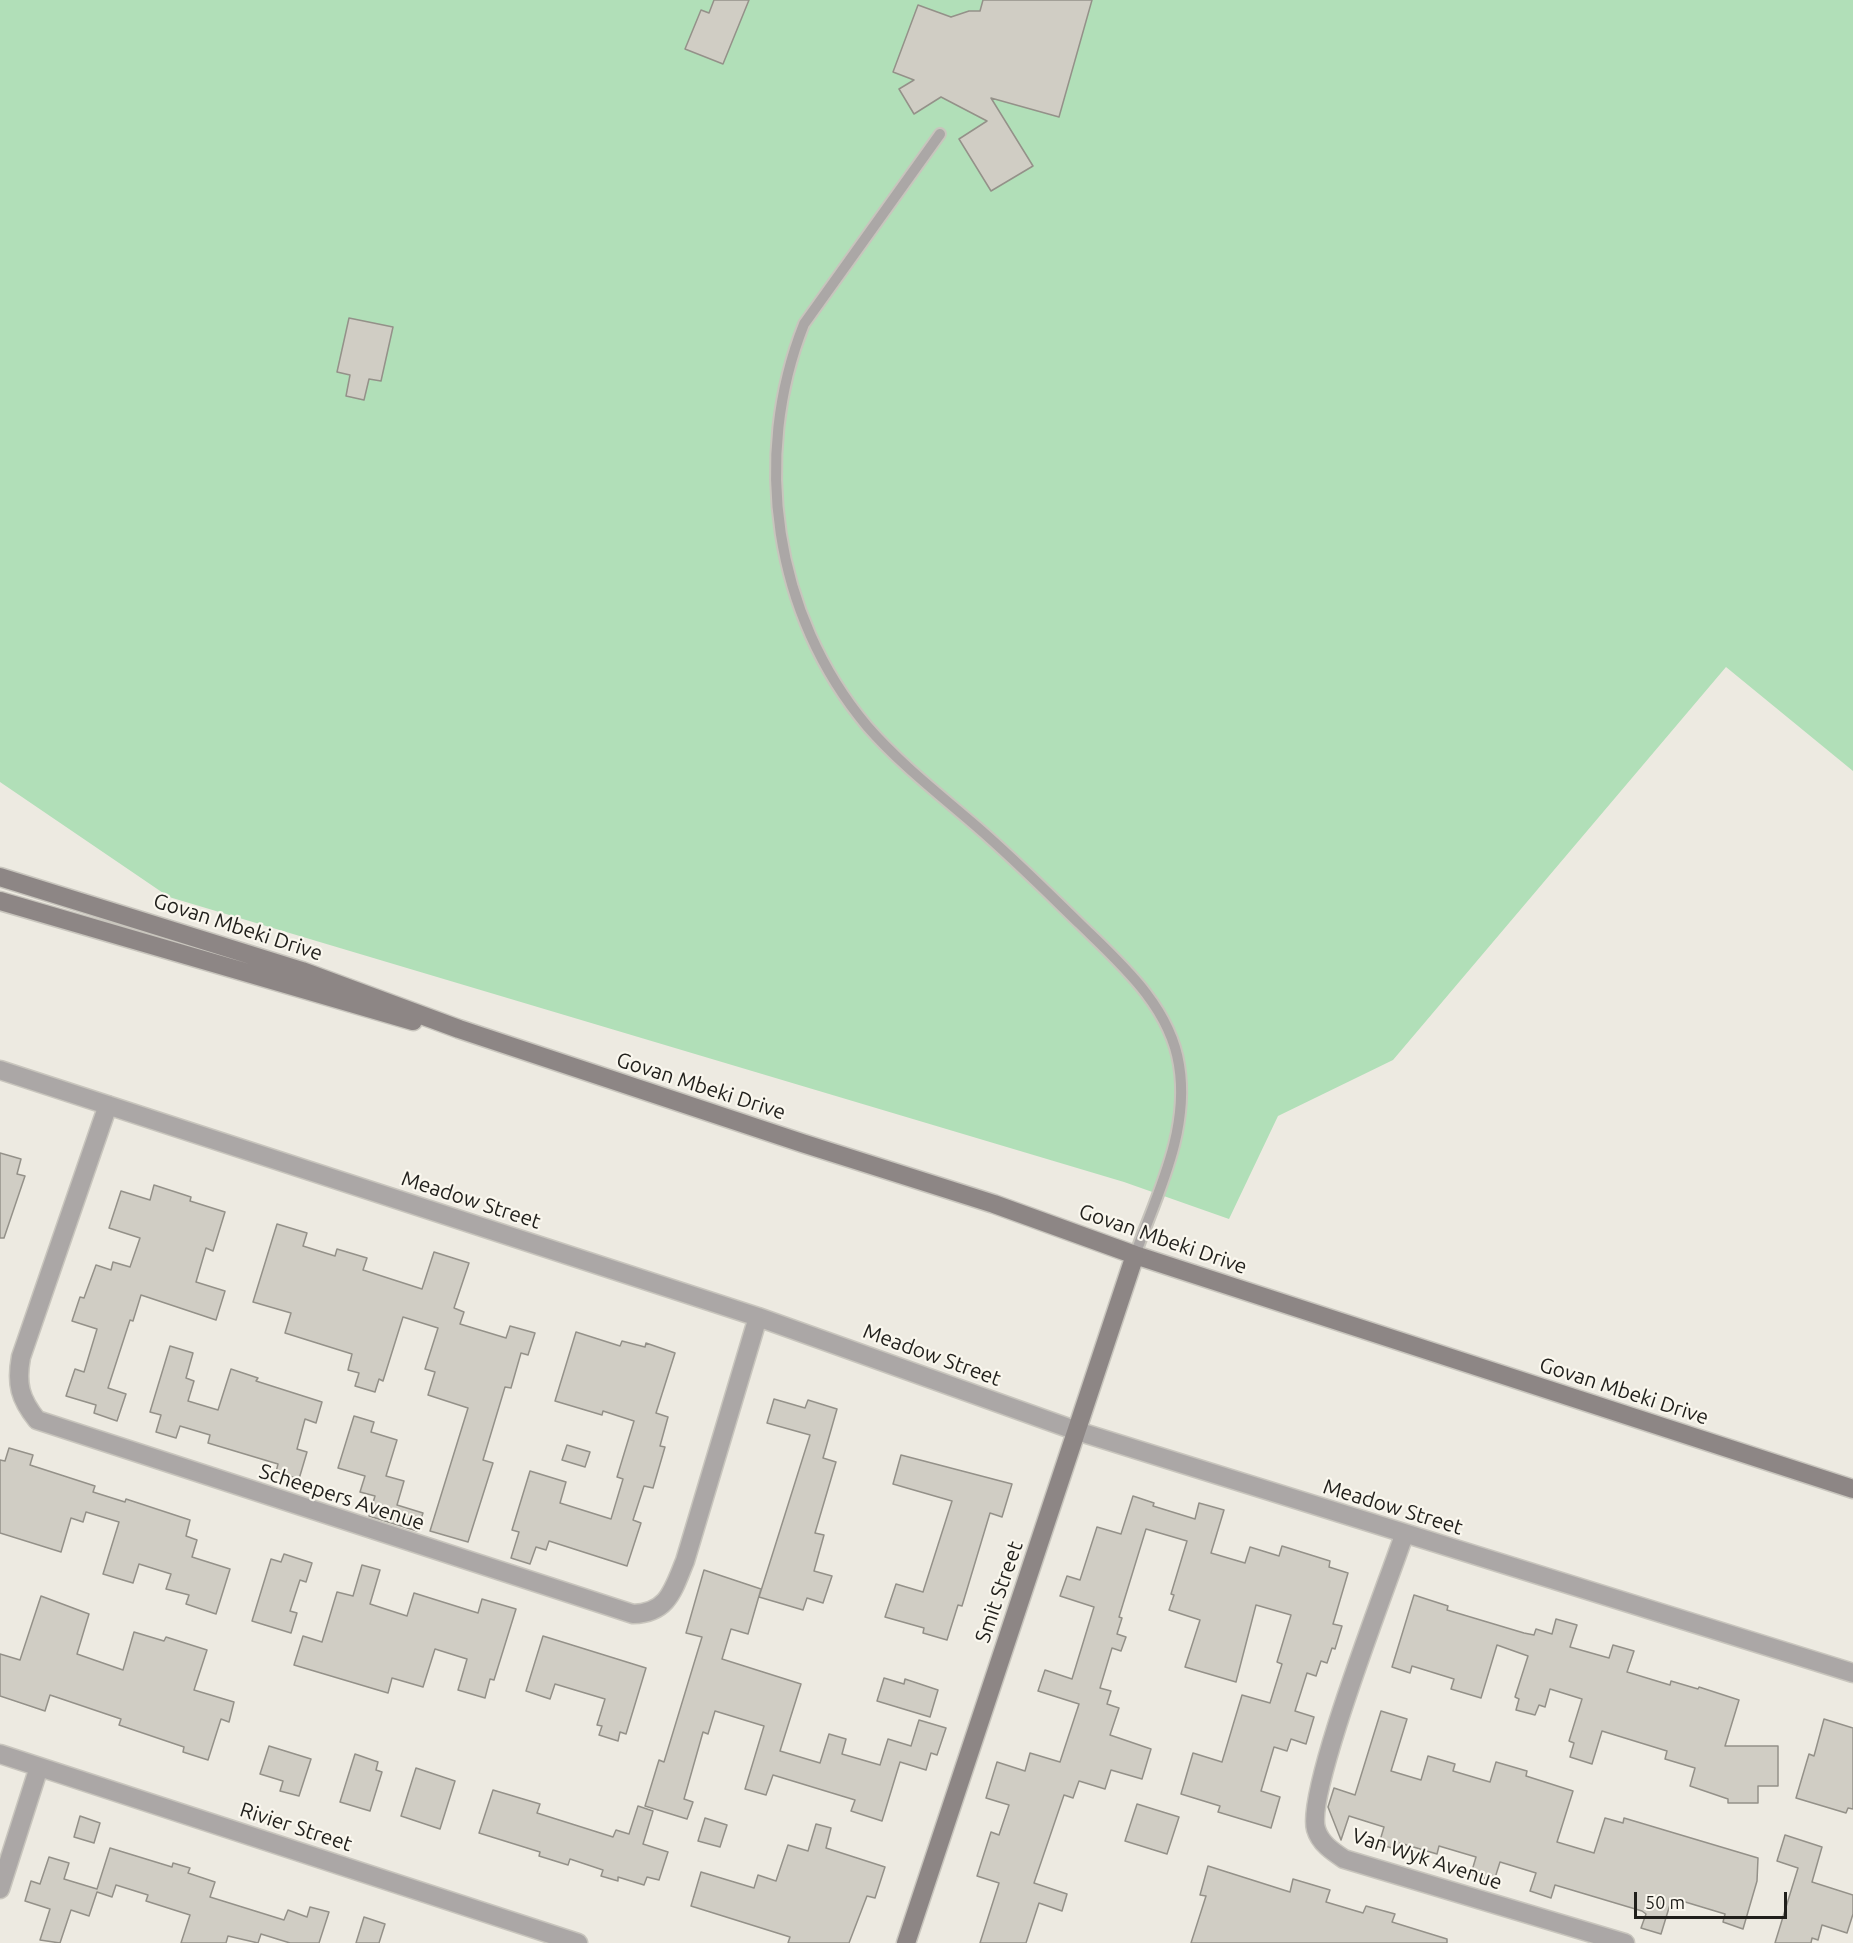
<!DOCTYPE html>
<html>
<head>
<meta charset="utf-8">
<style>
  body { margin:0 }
  #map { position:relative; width:1853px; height:1943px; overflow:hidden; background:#edeae1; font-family:Ubuntu,sans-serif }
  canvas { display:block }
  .scale { position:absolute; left:1634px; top:1892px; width:153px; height:27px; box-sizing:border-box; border:3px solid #201f1b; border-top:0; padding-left:8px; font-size:18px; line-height:21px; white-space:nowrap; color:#201f1b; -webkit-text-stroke:4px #faf7ee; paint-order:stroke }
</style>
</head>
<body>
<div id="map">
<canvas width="1853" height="1943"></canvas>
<div class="scale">50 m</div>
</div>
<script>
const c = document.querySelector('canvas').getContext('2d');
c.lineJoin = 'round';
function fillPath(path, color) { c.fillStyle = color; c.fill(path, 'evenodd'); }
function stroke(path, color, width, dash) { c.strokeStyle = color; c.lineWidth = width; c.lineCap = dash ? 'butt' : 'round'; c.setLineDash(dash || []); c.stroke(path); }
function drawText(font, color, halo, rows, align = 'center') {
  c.font = font + ' Ubuntu,sans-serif'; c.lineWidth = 4.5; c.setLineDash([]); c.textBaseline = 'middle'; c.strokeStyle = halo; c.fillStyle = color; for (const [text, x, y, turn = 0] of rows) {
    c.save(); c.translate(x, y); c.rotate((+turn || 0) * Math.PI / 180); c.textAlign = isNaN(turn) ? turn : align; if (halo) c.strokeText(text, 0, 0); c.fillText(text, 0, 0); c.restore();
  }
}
const green = new Path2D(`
  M0,0H1853V771L1726,667L1393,1060L1278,1116L1229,1219L1124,1182L169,897L0,782Z`);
const building = new Path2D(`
  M714,0H749L723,64L685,49L701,10L709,13Z
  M983,0H1092L1059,117L991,98L1033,166L991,191L959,139L987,121L941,97L914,114L899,89L914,80L893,72L918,5L951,17L969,11H980Z
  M349,318L393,327L381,381L369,379L364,400L346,396L350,375L337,372Z
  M0,1153L21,1159L17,1174L25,1176L4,1238H0Z
  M154,1185L191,1197L190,1201L225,1212L213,1251L206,1248L196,1282L225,1291L216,1320L141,1295L133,1321L130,1320L108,1388L126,1394L117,1421L94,1413L96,1405L66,1396L75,1369L84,1372L97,1329L72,1321L80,1297L84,1298L96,1265L111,1270L113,1262L130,1267L140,1238L109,1228L121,1191L150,1200Z
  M277,1224L307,1233L303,1246L335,1256L337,1249L367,1258L363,1270L422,1289L434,1252L469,1263L454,1308L464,1312L460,1324L506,1338L510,1326L535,1333L528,1355L521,1353L511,1388L505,1387L483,1460L493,1463L468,1542L430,1531L468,1408L428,1395L435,1372L425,1369L438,1328L403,1317L383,1381L379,1379L375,1392L355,1386L359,1373L348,1370L352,1354L285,1333L291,1313L253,1302Z
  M576,1332L620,1346L622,1341L645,1347L646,1343L675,1353L656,1413L668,1417L660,1446L665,1447L653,1488L644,1486L633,1520L641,1523L627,1566L549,1541L546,1550L536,1547L530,1564L511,1558L519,1532L512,1530L530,1471L566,1482L560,1503L611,1519L623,1479L617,1477L634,1421L603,1411L602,1415L555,1401Z
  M170,1346L193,1353L186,1378L194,1381L188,1401L218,1410L231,1369L258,1378L256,1381L322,1402L316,1423L305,1419L297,1449L307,1452L299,1479L276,1472L278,1464L208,1443L210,1435L180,1426L176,1438L156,1432L161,1415L150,1412Z
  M774,1399L805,1408L808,1400L837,1409L823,1458L836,1462L815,1533L824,1535L814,1571L832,1576L823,1603L807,1598L803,1610L759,1597L810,1435L767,1423Z
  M354,1416L374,1422L371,1432L397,1440L386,1476L404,1481L397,1505L423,1513L417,1531L369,1516L375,1496L360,1492L365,1476L338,1468Z
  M567,1445L590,1452L585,1467L562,1460Z
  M9,1448L33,1455L30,1465L95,1486L93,1492L125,1502L126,1499L190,1520L186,1536L197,1540L192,1557L230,1569L216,1614L186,1604L189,1595L166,1589L171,1574L139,1564L133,1583L103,1574L119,1522L86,1512L83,1522L71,1518L61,1552L0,1533V1460L5,1461Z
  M901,1455L1012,1484L1002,1517L990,1513L962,1606L958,1605L947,1640L923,1633L924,1628L885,1617L896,1584L923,1592L952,1501L893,1484Z
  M1133,1496L1154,1503L1153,1506L1195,1519L1199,1503L1224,1510L1211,1553L1245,1563L1250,1547L1279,1556L1282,1546L1330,1561L1329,1567L1348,1573L1333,1624L1342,1626L1335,1649L1332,1648L1327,1663L1321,1661L1316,1676L1307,1673L1295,1711L1314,1717L1306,1744L1291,1739L1287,1751L1274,1747L1261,1791L1280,1797L1271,1828L1218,1812L1220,1806L1181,1794L1193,1753L1222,1762L1242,1695L1270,1703L1282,1664L1277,1662L1291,1615L1256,1605L1236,1682L1185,1667L1200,1620L1169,1610L1174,1595L1171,1594L1187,1541L1146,1529L1119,1617L1122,1618L1117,1634L1126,1637L1121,1651L1112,1648L1100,1688L1111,1691L1107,1704L1119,1708L1110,1735L1151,1749L1142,1779L1111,1770L1105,1789L1079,1781L1073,1798L1064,1795L1034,1883L1067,1894L1062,1911L1039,1903L1026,1943H980L999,1883L977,1876L991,1832L999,1835L1009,1805L986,1798L997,1762L1025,1771L1030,1753L1060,1762L1079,1704L1038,1691L1045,1670L1072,1679L1094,1607L1060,1596L1067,1576L1080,1580L1097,1527L1121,1534Z
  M284,1554L312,1563L306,1582L300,1580L290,1611L297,1613L291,1633L252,1621L271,1559L281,1562Z
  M362,1565L380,1570L370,1604L407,1616L414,1593L478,1613L482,1599L516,1609L494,1680L490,1679L485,1698L458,1690L467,1659L435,1649L423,1687L392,1678L388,1693L294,1665L303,1636L322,1642L337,1592L353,1596Z
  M704,1570L761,1589L748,1634L731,1629L722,1659L801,1684L780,1751L820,1763L829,1734L846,1739L842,1754L880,1765L888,1739L911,1746L919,1720L946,1728L937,1755L931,1753L926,1770L900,1762L882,1821L851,1811L855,1800L773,1775L766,1795L745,1789L764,1726L715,1711L708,1734L703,1732L684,1799L693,1802L687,1819L645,1806L659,1760L664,1762L702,1637L686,1633Z
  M1414,1595L1448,1606L1447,1610L1524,1633L1534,1635L1536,1629L1552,1634L1556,1619L1577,1625L1570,1647L1609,1658L1613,1645L1634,1651L1627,1672L1670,1685L1671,1681L1698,1689L1699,1687L1739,1700L1725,1746H1778V1786H1758V1803H1728V1799L1690,1786L1695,1768L1665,1759L1667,1751L1602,1731L1592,1764L1570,1757L1574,1743L1569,1741L1582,1699L1550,1689L1545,1707L1539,1705L1535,1715L1516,1710L1519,1699L1515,1697L1528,1656L1497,1645L1481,1698L1451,1689L1454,1679L1412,1666L1410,1673L1392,1667Z
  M41,1596L89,1614L77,1654L123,1670L134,1632L164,1641L166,1637L207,1650L194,1690L234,1702L229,1722L221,1719L208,1760L183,1752L184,1747L119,1725L121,1719L50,1695L45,1711L0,1696V1654L20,1660Z
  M543,1636L646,1668L626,1734L620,1732L618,1741L599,1735L602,1726L597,1725L605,1699L555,1684L550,1699L526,1691Z
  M884,1678L904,1684L905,1679L938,1690L930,1717L877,1701Z
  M1381,1711L1407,1719L1391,1771L1421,1780L1428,1756L1455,1764L1453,1771L1490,1782L1496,1762L1527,1771L1526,1776L1573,1791L1557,1842L1594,1853L1605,1818L1623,1823L1624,1818L1758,1858L1757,1881L1743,1929L1723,1922L1725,1914L1672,1898L1661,1934L1641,1928L1646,1914L1642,1911L1555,1885L1551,1898L1530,1891L1536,1873L1500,1862L1494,1881L1471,1874L1476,1857L1439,1846L1437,1854L1400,1843L1398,1850L1379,1844L1384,1827L1349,1816L1341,1840L1328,1807L1334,1788L1355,1795Z
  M1824,1719L1853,1728V1809L1848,1808L1846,1813L1796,1798L1809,1754L1814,1756Z
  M269,1746L311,1759L299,1796L280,1791L283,1781L260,1774Z
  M355,1754L378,1762L376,1770L382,1772L370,1811L340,1802Z
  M416,1768L455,1781L440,1829L401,1816Z
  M493,1790L540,1804L537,1813L613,1837L616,1830L629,1834L638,1806L653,1811L643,1844L668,1852L659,1880L647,1877L644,1885L618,1877V1881L601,1876L603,1870L570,1859L568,1865L539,1856L540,1852L479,1833Z
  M1137,1804L1179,1817L1167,1854L1125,1841Z
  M80,1816L100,1823L94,1843L74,1837Z
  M705,1818L727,1825L720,1847L698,1841Z
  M816,1824L831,1828L826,1848L885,1867L875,1898L867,1896L849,1943H788L790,1937L691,1906L701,1872L754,1888L758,1875L776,1881L788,1845L808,1851Z
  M1785,1835L1822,1847L1812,1882L1853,1895V1914L1847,1933L1822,1925L1818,1940L1812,1938L1811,1943H1775L1798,1868L1777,1861Z
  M110,1848L172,1867L173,1863L190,1868L188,1873L215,1882L210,1897L284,1920L288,1910L307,1917L310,1907L329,1912L319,1943H290L261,1934L258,1943L228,1936L226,1943H181L190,1915L146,1901L148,1895L116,1885L112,1897L97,1892L89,1916L71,1910L60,1943L40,1940L50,1909L25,1901L31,1881L40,1884L49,1857L69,1863L64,1879L97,1889Z
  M1208,1866L1290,1892L1293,1879L1330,1890L1326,1902L1363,1913L1366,1906L1395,1914L1392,1922L1447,1939V1943H1191L1206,1896L1200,1895Z
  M364,1917L385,1924L379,1943H356Z`);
const lane = new Path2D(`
  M940,134L804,324C751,457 774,615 867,726C899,763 939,794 976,826C1012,857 1046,891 1080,924C1120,963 1170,1006 1179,1065C1190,1131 1157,1194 1135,1255`);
const street = new Path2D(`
  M0,1070L758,1317L1077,1431L1853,1673
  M108,1105L21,1357C16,1384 20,1399 37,1420L633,1614C668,1613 673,1590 685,1561L758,1317
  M1404,1535C1388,1583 1305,1793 1316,1829C1320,1843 1332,1851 1344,1859L1625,1943
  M0,1754L578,1943
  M0,1889L39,1767`);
const secondary = new Path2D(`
  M0,877L302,971L459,1029L802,1143L994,1204L1135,1255L1853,1489
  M0,901L413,1021
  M906,1943L1135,1255`);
const streetNames = [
  ["Govan Mbeki Drive",238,927,18],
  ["Govan Mbeki Drive",701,1086,18],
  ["Meadow Street",471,1200,18],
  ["Govan Mbeki Drive",1163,1239,19],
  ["Meadow Street",932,1355,20],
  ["Govan Mbeki Drive",1624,1391,18],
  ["Scheepers Avenue",342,1497,18],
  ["Meadow Street",1393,1507,17],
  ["Smit Street",999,1592,-71],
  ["Rivier Street",296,1827,18],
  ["Van Wyk Avenue",1427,1859,18]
];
fillPath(green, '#b1dfb8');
fillPath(building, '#d0cdc4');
stroke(building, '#949189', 1.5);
stroke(lane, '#c8c5bd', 14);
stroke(street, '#c8c5bd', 21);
stroke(secondary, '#c8c5bd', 21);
stroke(lane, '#aba7a6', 10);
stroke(street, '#aba7a6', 18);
stroke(secondary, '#8d8685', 18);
drawText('21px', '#201f1b', '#faf7ee', streetNames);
</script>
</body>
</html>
